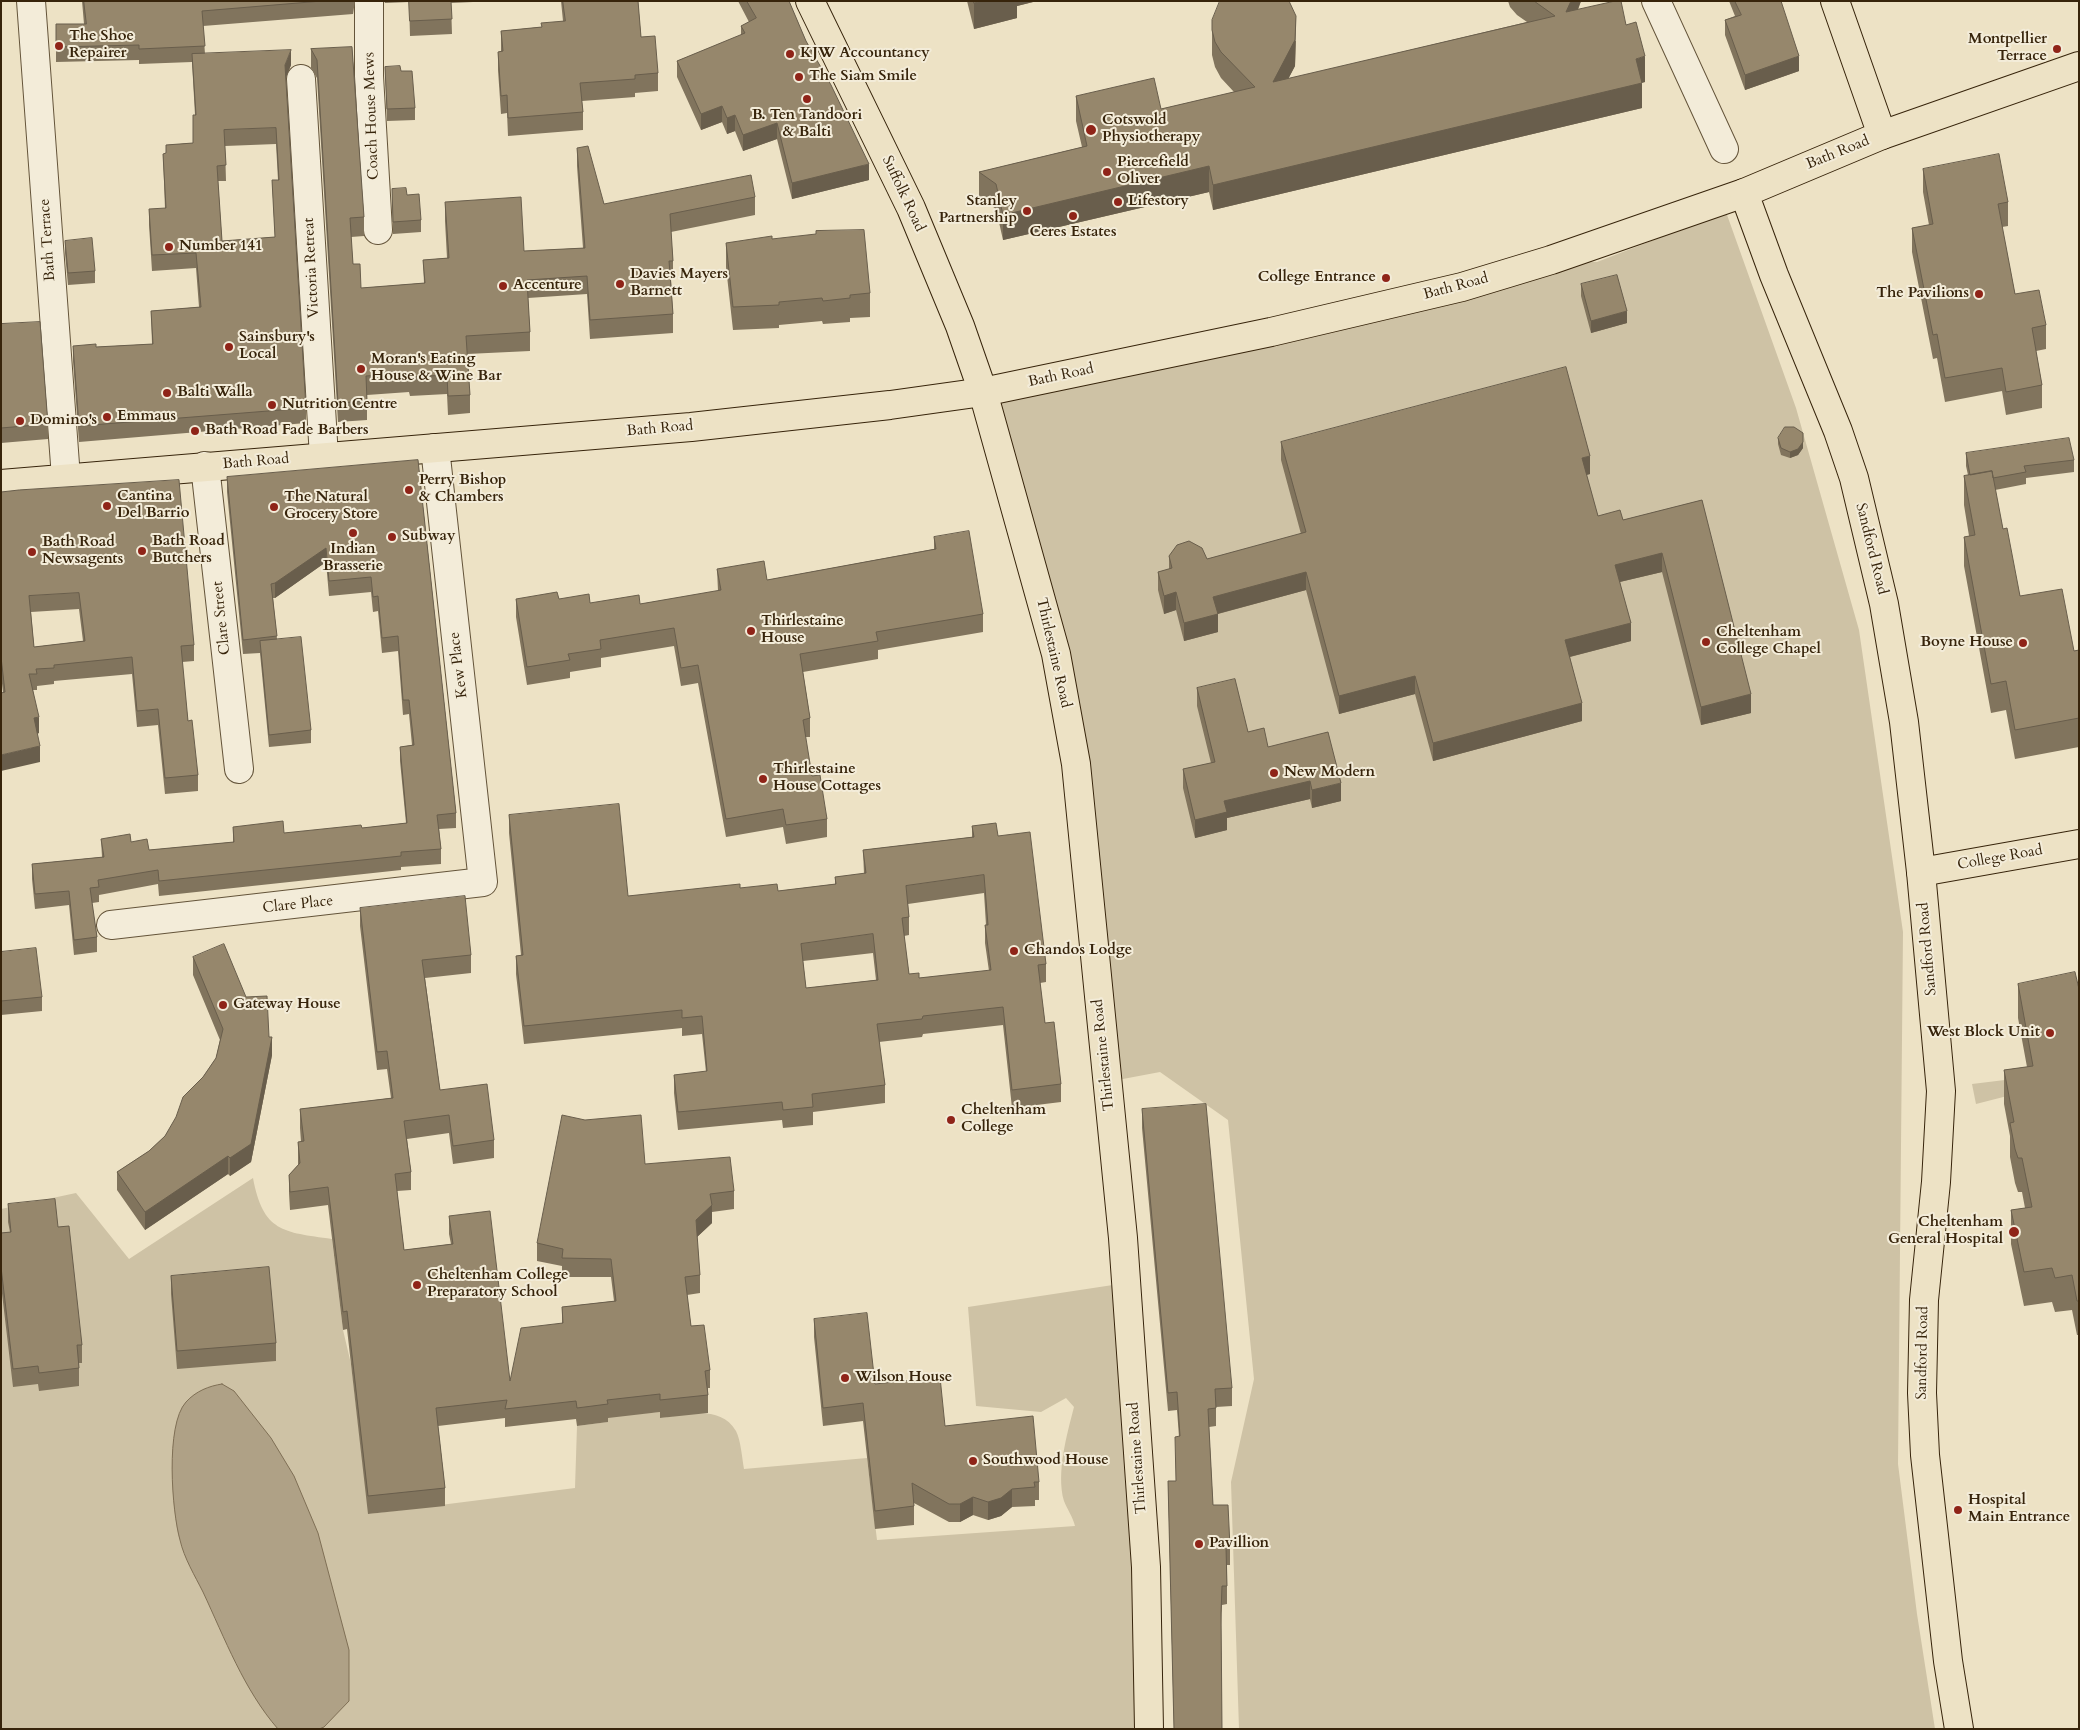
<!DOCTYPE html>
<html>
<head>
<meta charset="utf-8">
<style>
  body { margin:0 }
  #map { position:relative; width:2080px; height:1730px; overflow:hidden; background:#ede2c5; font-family:Cardo,serif }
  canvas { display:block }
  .frame { position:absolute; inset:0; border:2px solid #37240b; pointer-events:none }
</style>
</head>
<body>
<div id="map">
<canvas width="2080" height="1730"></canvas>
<div class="frame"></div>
</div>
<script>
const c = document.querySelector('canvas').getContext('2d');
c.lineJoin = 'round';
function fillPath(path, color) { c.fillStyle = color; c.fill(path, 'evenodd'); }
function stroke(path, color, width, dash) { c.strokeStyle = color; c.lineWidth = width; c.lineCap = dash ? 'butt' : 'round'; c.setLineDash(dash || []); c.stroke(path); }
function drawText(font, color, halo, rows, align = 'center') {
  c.font = font + ' Cardo,serif'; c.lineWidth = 4; c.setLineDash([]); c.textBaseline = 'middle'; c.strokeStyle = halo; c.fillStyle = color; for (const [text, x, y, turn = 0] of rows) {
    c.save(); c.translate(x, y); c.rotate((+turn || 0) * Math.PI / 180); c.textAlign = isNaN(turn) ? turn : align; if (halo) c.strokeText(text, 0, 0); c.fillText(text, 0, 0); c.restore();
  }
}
const green = new Path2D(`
  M1726,212L1796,408L1859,630L1903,932L1898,1464L1917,1614L1935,1729H1239L1231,1482L1254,1379L1228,1120L1160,1072L1107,1082L1076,764L983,392L1551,260L1597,262Z
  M2013,1079L2015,1094L1976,1104L1972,1084Z
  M253,1178C263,1232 283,1232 332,1239L343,1330L351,1364L369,1514L575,1488L577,1426L607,1422V1416L660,1412V1418C686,1415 720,1404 736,1431C741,1441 742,1458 744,1469L867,1458L877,1540L1075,1526C1073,1517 1067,1509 1064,1501C1056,1473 1067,1434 1074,1407L1066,1398L1041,1412L976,1406L968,1307L1126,1283L1149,1729H1V1209L76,1193L129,1259Z`);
const water = new Path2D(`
  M222,1384L234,1391L271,1438L294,1476L318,1533L349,1650V1701L324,1727L319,1729H278C244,1690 225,1639 203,1592C195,1576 184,1558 180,1540C172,1512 165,1425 186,1402C196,1391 209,1386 222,1384Z`);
const minor = new Path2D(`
  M31,1L66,478
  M369,1V76L378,230
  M1656,1L1724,149
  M301,79L324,457
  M205,466L239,769
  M111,925L483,882L435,448`);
const primary = new Path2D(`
  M1882,135L2079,66
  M1,484L691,427L890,405L983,392L1271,332L1462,287L1551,260L1744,193
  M1921,872L2079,844`);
const trunk = new Path2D(`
  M810,1L911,208L960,326L983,392L1056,654L1076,764L1123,1238L1146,1567L1149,1729
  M1835,1L1882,135L1744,193L1774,275L1838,431L1854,478L1884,604L1904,722L1921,872L1941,1091L1936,1182L1924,1300L1922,1393L1925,1455L1948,1661L1959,1729`);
const wall = new Path2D(`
  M82,1H355L353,14L203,26L205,54L291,65L286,78L306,408V423L79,442L73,361V346L96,347L152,344L151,311L199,307L196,268L152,271L149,225V209H165L163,154H166V145L193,143L195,115L192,62L139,64V60L56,62V24H84ZM276,144L278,180H272L275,237L222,241L218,181H226L225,146Z
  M384,1H473V2L451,3L452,34L410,36L409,2L385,3Z
  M561,1H638L641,37L658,73V91L635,93V97L582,101L583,112V130L508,136L507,113L501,114L498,70V52L501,51V31L541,27L563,21Z
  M738,1H789L806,41L869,180L792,199L777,139L743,151L735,131L727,134L722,122L701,130L677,77V61L741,35V26L749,22Z
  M967,1H1037L1017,6V18L974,29Z
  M1508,1H1581L1578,10L1626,25L1645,82L1641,83L1642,108L1213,210L1209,192L1003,240L996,209L979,197V172L1082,147L1076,121V96L1161,109L1234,92L1221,78L1215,67L1212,55V20L1296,41L1295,66L1288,79L1527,22L1517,15L1510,7Z
  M1729,1H1781L1799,71L1745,90L1725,35V20L1735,16Z
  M352,47L364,217V236L351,237L353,264L361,288L424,283L423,260L447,258L445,221V202L524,251L583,248L577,166V148L604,204L755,197V215L671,232L673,261V279H671L673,314V333L590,339L587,294L528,298L530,332V351L467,354L470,395V413L448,415L447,394L410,396L409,392L367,395V420L338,422L317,78L311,68V49Z
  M385,67L401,71L415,108V120L387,121Z
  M1923,169L2008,202V226L2002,227L2015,294L2046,325V349L2036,351L2042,385V408L2006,415L2002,391L1945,402L1937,358L1933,359L1912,252V228L1929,225L1923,192Z
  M392,189L407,195L421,220V232L393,234Z
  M772,239L870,293V317L850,318V322L823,324L822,321L779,325V328L733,330L726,267V243Z
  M65,241L95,271V283L68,285L65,253Z
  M1581,284L1627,323L1591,333L1581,296Z
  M1,324L48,424V439L1,443Z
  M1778,438L1803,448L1798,455L1790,458L1781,455L1778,444Z
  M1281,442L1590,474L1586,475L1598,516L1623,520L1702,500L1751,713L1701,725L1662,572L1620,582L1631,641L1570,657L1582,721L1433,761L1415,694L1339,714L1306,590L1218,614V632L1184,641L1176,610L1164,614L1158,590V572L1169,569V556L1207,559L1301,534L1281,460Z
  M1966,453L2074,460V472L2026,478V484L1995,490L2003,529L2020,596L2074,651L2079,650V747L2015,759L2006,710L1991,713L1964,566V537L1969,536L1964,505V476L1968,475L1966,466Z
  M418,460L456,813V828L439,829L441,849V864L401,867V870L159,896L158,884L99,895V902L92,903L97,937V952L74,955L69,905L35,909L32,879V864L102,857L101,839L131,842L149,850L233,842V827L284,833L362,828L406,823L400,761V747L412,745L409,714L403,715L398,651L382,653L378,611L373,612L371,592L329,596L326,562L275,598H273L277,639L311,730V743L269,747L260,653L243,654L227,492V477Z
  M1,492L194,645V661L182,662L188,721L198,775V791L165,794L158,725L137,727L132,674L54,681V684L37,686V690H33L39,733L37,734L40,762L3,693L1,674ZM79,609L83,641L34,647L31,612Z
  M934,537L983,614V632L878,650V659L803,672L810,718V737H805L812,776L827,819V837L786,844L783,827L726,837L698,683L681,686L674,646L601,658V667L570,672V678L527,685L516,617V599H559L590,603L640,604L718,591L717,569L767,580L934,549Z
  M1197,688L1248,732L1341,801L1312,808L1310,799L1227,818V830L1195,838L1183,788V769L1211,763L1197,706Z
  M509,815L628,896L740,888L778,891L835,884V877L864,874L863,850L972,837V826L998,836L1046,964V982L1040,983L1045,1023L1061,1084V1102L1012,1108L1003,1025L923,1034L922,1037L879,1042L885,1085V1103L813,1112V1125L783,1128L782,1120L678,1130L674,1093V1075L706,1072L702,1034L682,1036V1028L524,1044L516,974V956L521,955L509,833ZM984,893L986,925H985V943L989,971L919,978L909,974L904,936L909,935V917L908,904ZM873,953L876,980L806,988L803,961Z
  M360,908L471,955V973L425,978L440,1090L494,1140V1158L453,1164L449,1133L407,1139L411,1172V1190L397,1191L404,1250L451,1244L449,1234V1216L510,1381L562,1323V1307L614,1301L611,1277H562V1266L537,1261V1243L645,1164L734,1191V1209L712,1212V1223L697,1237L700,1275V1293L687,1295L691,1326L710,1370V1388H708V1413L660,1418V1412L608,1418V1422L577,1426L576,1419L505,1427V1418L438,1426L445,1488V1506L368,1514L347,1329L343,1330L328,1205L290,1210L289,1193V1175L298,1165V1142H301L300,1128V1109L391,1098L387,1069L377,1070L360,926Z
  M1,952L42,997V1011L1,1015Z
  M193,957L246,997L269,1037L272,1055L251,1162L230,1176L228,1174L145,1230L117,1190V1172L149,1151L165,1136L203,1077L216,1058L220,1040L193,975Z
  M2018,984L2079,989V1335H2077L2072,1310L2055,1312L2052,1302L2024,1306L2011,1244V1210L2025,1208L2022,1192H2018L2015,1183L2010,1157V1136L2004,1104V1070L2027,1067L2018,1018Z
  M1142,1109L1232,1388V1406L1216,1407V1426L1209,1427L1213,1505L1230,1547V1565H1227V1604L1222,1605L1221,1625L1222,1729H1174L1168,1481H1176L1179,1437L1177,1410L1168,1411L1142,1128Z
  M8,1204L58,1227L82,1345V1363H79V1386L39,1391L38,1384L13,1387L1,1285V1233L10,1232L8,1222Z
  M171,1276L276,1343V1361L177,1369L171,1294Z
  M814,1319L875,1384L1039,1482V1500H1035V1506L1012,1507L1001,1516L988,1520L973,1515L960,1522H949L914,1503V1525L875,1529L863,1421L823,1426L814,1337Z`);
const shadedWall = new Path2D(`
  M983,1H1037L1017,6V18L974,29V3Z
  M1571,1H1581L1566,38V12Z
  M1296,16L1295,66L1273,108V82Z
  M291,50V65L285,80V65Z
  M1645,56V82L1636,84V59Z
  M1799,56V71L1745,90V75Z
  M1642,83V108L1213,210V185Z
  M722,106V122L701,130V114Z
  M735,115V131L727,134V118Z
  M777,123V139L743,151V135Z
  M869,164V180L792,199V183Z
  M1209,166V192L1003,240V215Z
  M1627,311V323L1591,333V321Z
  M1803,442V448L1798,455L1790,458V452Z
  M1590,456V474L1582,476V458Z
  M326,548V562L275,598V583Z
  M1662,553V572L1615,583V565Z
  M1306,572V590L1213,615V597Z
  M1176,592V610L1164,614V596Z
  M1218,614V632L1184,641V623Z
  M1631,623V641L1565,658V640Z
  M1415,676V694L1339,714V696Z
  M1751,694V713L1701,725V707Z
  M1582,703V721L1433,761V743Z
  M39,717V733L34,734V718Z
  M40,746V762L1,771V755Z
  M1310,781V799L1227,818V830L1195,838V820L1224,801Z
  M1341,783V801L1312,808V790Z
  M272,1037V1055L251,1162L230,1176V1158Z
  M228,1156V1174L145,1230V1212Z
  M712,1205V1223L696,1238V1220Z
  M1012,1489V1507L1001,1516L988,1520V1502Z
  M973,1497V1515L960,1522V1504Z`);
const building = new Path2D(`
  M84,1H322L202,11L205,46L139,49V45L56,47V24H86Z
  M409,1H451L452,19L410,21Z
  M563,1H638L641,37L655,36L658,73L635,75V79L580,83L583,112L508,118L507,95L501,96L498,52L503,51L501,31L542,27L541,23L565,21Z
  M747,1H789L806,41L831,85L869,164L792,183L777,123L743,135L735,115L727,118L722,106L701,114L677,61L745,33L741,26L756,18Z
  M974,1H983L974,3Z
  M1220,1H1289L1296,16L1295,40L1273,82L1555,16L1534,1H1571L1566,12L1615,1H1621L1626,25L1636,22L1645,56L1636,59L1642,83L1213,185L1209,166L1003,215L996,184L979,172L1087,146L1076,96L1154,78L1161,109L1255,87L1221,52L1215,42L1212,30V20Z
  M1735,1H1781L1799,56L1745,75L1725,20L1741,15Z
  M352,47L364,217L350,218L353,264H360L361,288L425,283L423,260L449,258L445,202L521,197L524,251L585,248L577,148L588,146L604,204L751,175L755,197L670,214L673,261H669L673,314L590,320L587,276L527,280L530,332L466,336L470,395L448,396L447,375L410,377L409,373L366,376L367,401L338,403L317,60L311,49Z
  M291,50L285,65L306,408L79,426L73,346L96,344V347L153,344L151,311L201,307L196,253L152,255L149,209L166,208L163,154L166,153V145L193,143V115H196L192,54ZM276,128L279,180H272L275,237L222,241L217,166L226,165L224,130Z
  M400,66L401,71H412L415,108L387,109L385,67Z
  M1999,154L2008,202L1998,204L2015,294L2039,290L2046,325L2032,328L2042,385L2006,392L2002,368L1945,378L1937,334L1933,335L1912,228L1933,224L1923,169Z
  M406,188L407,195L419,194L421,220L393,222L392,189Z
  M864,230L870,293L850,295V298L823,301L822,298L779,302V305L733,307L726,243L772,236V239L816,234V231Z
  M92,238L95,271L68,273L65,241Z
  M1617,275L1627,311L1591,321L1581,284Z
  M40,322L48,424L1,428V324Z
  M1566,367L1590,456L1582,458L1598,516L1620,510L1623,520L1702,500L1751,694L1701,707L1662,553L1615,565L1631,623L1565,640L1582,703L1433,743L1415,676L1339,696L1306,572L1213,597L1218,614L1184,623L1176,592L1164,596L1158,572L1172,568L1169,556L1177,545L1189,541L1202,548L1207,559L1306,532L1281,442Z
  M1785,427H1794L1803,433V442L1798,449L1790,452L1781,448L1778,438Z
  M2069,438L2074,460L2024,466L2026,472L1993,478L1992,471L1970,475L1966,453Z
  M418,460L456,813L437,815L441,849L401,852V856L159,881L158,870L98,880L99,887L90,888L97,937L74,940L69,891L35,894L32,864L104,857L101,839L130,834L131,842L147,839L149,850L234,842L233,827L283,821L284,833L361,825L362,828L407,823L400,747L414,745L409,700H403L398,636L382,638L378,596L373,597L371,577L329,581L326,548L275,583L271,584L277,636L243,640L227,477Z
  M1992,471L2003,529L2007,528L2020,596L2062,589L2074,651L2079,650V718L2015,730L2006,681L1991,684L1964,537L1975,535L1964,476Z
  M179,480L194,645L181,646L188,721L192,720L198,775L165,778L158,709L137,711L132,657L54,665V668L36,669L37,674H29L39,717L34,718L40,746L1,755V693L5,692L1,657V492L19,490ZM79,593L85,641L34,647L29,596Z
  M969,531L983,614L876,632L878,641L800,654L810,718L803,720L812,776L820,775L827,819L786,825L783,809L726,819L698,665L681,668L674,628L600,640L601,649L568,654L570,660L527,667L516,599L557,592L559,599L589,594L590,603L639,595L640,604L721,590L717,569L764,561L767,580L936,549L934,537Z
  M301,637L311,730L269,735L260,641Z
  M1235,679L1248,732L1264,728L1268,747L1328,732L1341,783L1312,790L1310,781L1224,801L1227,812L1195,820L1183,769L1215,762L1197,688Z
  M619,804L628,896L740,884V888L777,884L778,891L836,884L835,877L866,873L863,850L974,837L972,826L996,823L998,836L1030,832L1046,964L1038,965L1045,1023L1054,1022L1061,1084L1012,1090L1003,1007L923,1016L922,1019L877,1024L885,1085L812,1094L813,1107L783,1110L782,1102L678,1112L674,1075L707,1071L702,1016L682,1018V1010L524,1026L516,956L523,955L509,815ZM984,875L988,925H985L991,970L919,978V973L909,974L902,918L909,917L906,886ZM873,934L878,980L806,988L801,944Z
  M465,896L471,955L422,960L440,1090L487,1084L494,1140L453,1146L449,1115L404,1121L411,1172L395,1174L404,1250L453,1244L449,1216L490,1211L510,1381L521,1328L563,1323L562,1307L616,1301L611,1259L562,1258L563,1249L537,1243L562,1115L585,1120L641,1115L645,1164L730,1157L734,1191L710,1194L712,1205L696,1220L700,1275L685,1277L691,1326L704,1325L710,1370L705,1371L708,1395L660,1400V1394L607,1400L608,1404L577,1408L576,1401L505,1409L507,1400L436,1408L445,1488L368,1496L347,1311L343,1312L328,1187L290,1192L289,1175L300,1163L298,1142L304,1141L300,1109L393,1098L387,1051L377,1052L360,908Z
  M224,944L246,997L267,996L269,1037H272L251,1144L230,1158L228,1156L145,1212L117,1172L149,1151L165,1136L176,1117L183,1097L203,1077L216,1058L223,1029L193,957Z
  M36,948L42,997L1,1001V952Z
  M2075,972L2079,989V1301H2077L2072,1275L2055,1278L2052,1268L2024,1272L2011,1210L2032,1207L2022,1158H2018L2015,1149L2010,1123L2014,1122L2004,1070L2033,1066L2018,984Z
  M1206,1104L1232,1388L1215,1389L1216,1408L1208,1409L1213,1505H1228L1230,1547H1226L1227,1586H1222L1221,1613L1222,1729H1174L1168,1481H1176L1175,1437L1180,1436L1177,1392L1168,1393L1142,1109Z
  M55,1199L58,1227L69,1226L82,1345H77L79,1368L39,1373L38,1366L13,1369L1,1267V1233L11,1232L8,1204Z
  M269,1267L276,1343L177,1351L171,1276Z
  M867,1313L875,1384L940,1377L945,1426L1033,1416L1039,1482H1034L1035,1487L1012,1489L1001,1498L988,1502L973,1497L960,1504H949L912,1483L914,1506L875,1511L863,1403L823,1408L814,1319Z`);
const markers = [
  [59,46,5,"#8f2418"],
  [2057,49,5,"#8f2418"],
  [790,54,5,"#8f2418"],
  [799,77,5,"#8f2418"],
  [807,99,5,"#8f2418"],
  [1091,130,6,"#8f2418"],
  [1107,172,5,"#8f2418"],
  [1118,202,5,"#8f2418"],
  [1027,211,5,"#8f2418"],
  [1073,216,5,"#8f2418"],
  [169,247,5,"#8f2418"],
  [1386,278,5,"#8f2418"],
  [620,284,5,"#8f2418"],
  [503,286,5,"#8f2418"],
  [1979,294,5,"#8f2418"],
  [229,347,5,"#8f2418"],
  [361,369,5,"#8f2418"],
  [167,393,5,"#8f2418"],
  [272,405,5,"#8f2418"],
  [107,417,5,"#8f2418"],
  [20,421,5,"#8f2418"],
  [195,431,5,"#8f2418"],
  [409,490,5,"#8f2418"],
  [107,506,5,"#8f2418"],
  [274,507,5,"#8f2418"],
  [353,533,5,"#8f2418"],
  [392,537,5,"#8f2418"],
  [142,551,5,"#8f2418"],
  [32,552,5,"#8f2418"],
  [751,631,5,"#8f2418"],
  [1706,642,5,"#8f2418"],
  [2023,643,5,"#8f2418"],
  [1274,773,5,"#8f2418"],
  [763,779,5,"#8f2418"],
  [1014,951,5,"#8f2418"],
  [223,1005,5,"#8f2418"],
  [2050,1033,5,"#8f2418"],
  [951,1120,5,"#8f2418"],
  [2014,1232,6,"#8f2418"],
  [417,1285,5,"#8f2418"],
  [845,1378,5,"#8f2418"],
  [973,1461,5,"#8f2418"],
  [1958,1510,5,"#8f2418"],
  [1199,1544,5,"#8f2418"]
];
const poiNames = [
  ["The Shoe",69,37],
  ["Repairer",69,54],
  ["Montpellier",2047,40,"right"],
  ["Terrace",2047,57,"right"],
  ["KJW Accountancy",800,54],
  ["The Siam Smile",809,77],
  ["B. Ten Tandoori",807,116,"center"],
  ["& Balti",807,133,"center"],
  ["Cotswold",1102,121],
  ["Physiotherapy",1102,138],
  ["Piercefield",1117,163],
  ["Oliver",1117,180],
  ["Stanley",1017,202,"right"],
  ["Partnership",1017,219,"right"],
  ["Lifestory",1128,202],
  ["Ceres Estates",1073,233,"center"],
  ["Number 141",179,247],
  ["Davies Mayers",630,275],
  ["Barnett",630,292],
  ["College Entrance",1376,278,"right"],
  ["Accenture",513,286],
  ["The Pavilions",1969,294,"right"],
  ["Sainsbury's",239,338],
  ["Local",239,355],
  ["Moran's Eating",371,360],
  ["House & Wine Bar",371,377],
  ["Balti Walla",177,393],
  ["Nutrition Centre",282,405],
  ["Emmaus",117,417],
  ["Domino's",30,421],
  ["Bath Road Fade Barbers",205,431],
  ["Perry Bishop",419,481],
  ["& Chambers",419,498],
  ["Cantina",117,497],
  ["Del Barrio",117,514],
  ["The Natural",284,498],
  ["Grocery Store",284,515],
  ["Subway",402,537],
  ["Bath Road",152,542],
  ["Butchers",152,559],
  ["Bath Road",42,543],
  ["Newsagents",42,560],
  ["Indian",353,550,"center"],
  ["Brasserie",353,567,"center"],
  ["Thirlestaine",761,622],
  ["House",761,639],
  ["Cheltenham",1716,633],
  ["College Chapel",1716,650],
  ["Boyne House",2013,643,"right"],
  ["Thirlestaine",773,770],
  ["House Cottages",773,787],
  ["New Modern",1284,773],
  ["Chandos Lodge",1024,951],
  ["Gateway House",233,1005],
  ["West Block Unit",2040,1033,"right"],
  ["Cheltenham",961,1111],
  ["College",961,1128],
  ["Cheltenham",2003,1223,"right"],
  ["General Hospital",2003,1240,"right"],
  ["Cheltenham College",427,1276],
  ["Preparatory School",427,1293],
  ["Wilson House",855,1378],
  ["Southwood House",983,1461],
  ["Hospital",1968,1501],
  ["Main Entrance",1968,1518],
  ["Pavillion",1209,1544]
];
const streetNames = [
  ["Coach House Mews",372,116,-92],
  ["Bath Road",1838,153,-22],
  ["Suffolk Road",903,194,65],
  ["Bath Terrace",48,240,-94],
  ["Victoria Retreat",312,268,-93],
  ["Bath Road",1456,287,-15],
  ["Bath Road",1061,376,-12],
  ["Bath Road",660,429,-5],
  ["Bath Road",256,462,-5],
  ["Sandford Road",1871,549,76],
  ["Clare Street",222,618,-96],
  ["Thirlestaine Road",1053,653,77],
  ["Kew Place",459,665,-97],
  ["College Road",2000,858,-10],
  ["Clare Place",298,905,-6],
  ["Sandford Road",1928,949,-95],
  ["Thirlestaine Road",1104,1055,-96],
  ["Sandford Road",1923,1353,-89],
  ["Thirlestaine Road",1138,1458,-94]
];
fillPath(green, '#cec2a5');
fillPath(water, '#afa186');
stroke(water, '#7f6f55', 1);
stroke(minor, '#64543a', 30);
stroke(primary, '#37240b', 30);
stroke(trunk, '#37240b', 30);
stroke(minor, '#f3ecd9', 28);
stroke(primary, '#ede2c5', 28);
stroke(trunk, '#ede2c5', 28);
fillPath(wall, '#81745d');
fillPath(shadedWall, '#695e4c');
fillPath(building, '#96876c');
stroke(building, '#695e4c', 1);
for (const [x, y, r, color] of markers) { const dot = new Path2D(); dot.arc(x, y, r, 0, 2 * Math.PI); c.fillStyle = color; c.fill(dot); stroke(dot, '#f3ecd9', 2); }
drawText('bold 15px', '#37240b', '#f3ecd9', poiNames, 'left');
drawText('15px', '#37240b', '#f3ecd9', streetNames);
</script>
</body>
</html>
